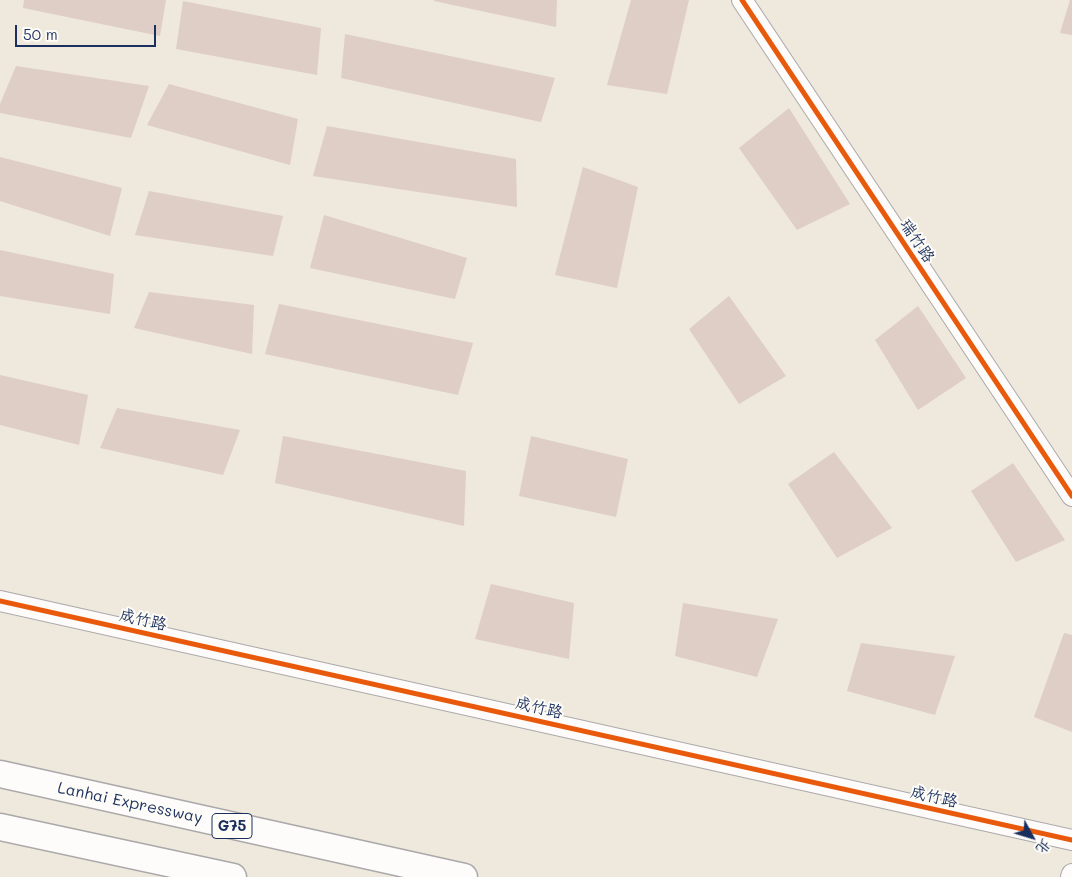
<!DOCTYPE html>
<html>
<head>
<meta charset="utf-8">
<style>
  body { margin:0 }
  #map { position:relative; width:1072px; height:877px; overflow:hidden; background:#efe8dd; font-family:Mali,"LXGW WenKai TC",sans-serif }
  canvas { display:block }
  .north { position:absolute; left:1007px; top:812px; width:50px; height:50px; -webkit-text-stroke:4px #fdfcf7; paint-order:stroke; rotate:129deg; font-size:14px; font-weight:700; line-height:20px; text-align:center; color:#1b2f5e }
  .north::after { content:''; display:block; margin:auto; width:18px; height:22px; background:#1b2f5e; clip-path:polygon(50% 0,100% 100%,50% 72%,0 100%) }
  .scale { position:absolute; left:15px; top:25px; width:141px; height:22px; box-sizing:border-box; border:2px solid #1b2f5e; border-top:0; padding-left:6px; font-size:15px; line-height:18px; white-space:nowrap; color:#1b2f5e; -webkit-text-stroke:4px #fdfcf7; paint-order:stroke }
</style>
</head>
<body>
<div id="map">
<canvas width="1072" height="877"></canvas>
<div class="north">北</div>
<div class="scale">50 m</div>
</div>
<script>
const c = document.querySelector('canvas').getContext('2d');
c.lineJoin = 'round';
function fillPath(path, color) { c.fillStyle = color; c.fill(path, 'evenodd'); }
function stroke(path, color, width, dash) { c.strokeStyle = color; c.lineWidth = width; c.lineCap = dash ? 'butt' : 'round'; c.setLineDash(dash || []); c.stroke(path); }
function drawText(font, color, halo, rows, align = 'center') {
  c.font = font + ' Mali,"LXGW WenKai TC",sans-serif'; c.lineWidth = 4; c.setLineDash([]); c.textBaseline = 'middle'; c.strokeStyle = halo; c.fillStyle = color; for (const [text, x, y, turn = 0] of rows) {
    c.save(); c.translate(x, y); c.rotate((+turn || 0) * Math.PI / 180); c.textAlign = isNaN(turn) ? turn : align; if (halo) c.strokeText(text, 0, 0); c.fillText(text, 0, 0); c.restore();
  }
}
const building = new Path2D(`
  M24,0H166L160,36L23,8Z
  M434,0H557L556,27L434,1Z
  M631,0H689L667,94L607,85Z
  M1070,0H1072V35L1060,33Z
  M183,1L321,28L317,75L176,49Z
  M345,34L555,78L541,122L341,78Z
  M16,66L149,86L131,138L0,113V104Z
  M169,84L298,119L290,165L147,125Z
  M789,108L850,204L797,230L739,148Z
  M327,126L516,159L517,207L313,176Z
  M0,157L122,188L110,236L0,201Z
  M583,167L638,187L617,288L555,275Z
  M149,191L283,216L273,256L135,235Z
  M324,215L467,258L455,299L310,268Z
  M0,250L114,274L110,314L0,296Z
  M149,292L254,305L252,354L134,328Z
  M729,296L786,376L739,404L689,329Z
  M279,304L473,343L458,395L265,354Z
  M918,306L966,378L918,410L875,340Z
  M0,375L88,395L79,445L0,425Z
  M117,408L240,430L223,475L100,448Z
  M283,436L466,471L464,526L275,483Z
  M531,436L628,459L616,517L519,496Z
  M834,452L892,528L837,558L788,484Z
  M1013,463L1065,540L1016,562L971,491Z
  M491,584L574,603L569,659L475,639Z
  M683,603L778,619L757,677L675,656Z
  M1064,633L1072,635V732L1034,717Z
  M861,643L955,656L935,715L847,691Z`);
const secondary = new Path2D(`
  M742,0L1072,496
  M0,601L1072,840
  M1071,877L1072,874`);
const highway = new Path2D(`
  M0,774L464,877
  M0,827L233,877`);
const cycleway = new Path2D(`
  M742,0L1072,496
  M0,601L1072,840`);
const shields = [
  [232,826,40]
];
const shieldNames = [
  ["G75",232,826]
];
const streetNames = [
  ["瑞竹路",917,241,56],
  ["成竹路",143,620,13],
  ["成竹路",539,708,13],
  ["成竹路",934,797,13],
  ["Lanhai Expressway",130,803,12]
];
fillPath(building, '#dfcec5');
stroke(secondary, '#aaa9a9', 22);
stroke(highway, '#aaa9a9', 29);
stroke(secondary, '#fdfcfa', 20);
stroke(highway, '#fdfcfa', 26);
stroke(cycleway, '#e8590c', 5);
for (const [x, y, w] of shields) { const box = new Path2D(); box.roundRect(x - w / 2, y - 12.5, w, 25, 4); c.fillStyle = '#fdfcf7'; c.fill(box); stroke(box, '#1b2f5e', 1); }
drawText('bold 15px', '#1b2f5e', null, shieldNames);
drawText('16px', '#1b2f5e', '#fdfcf7', streetNames);
</script>
</body>
</html>
